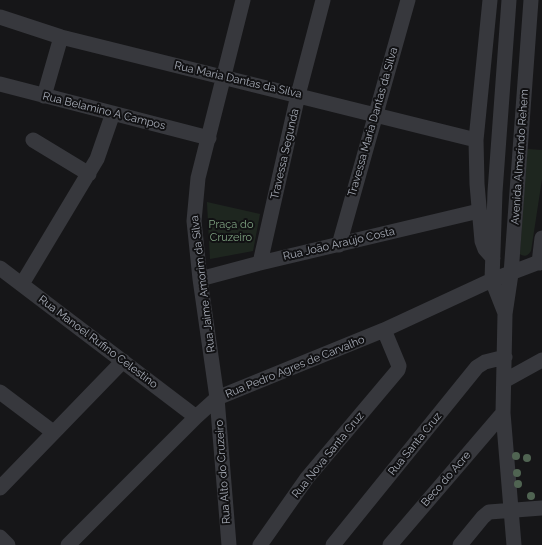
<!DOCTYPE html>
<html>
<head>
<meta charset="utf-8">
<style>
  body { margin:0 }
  canvas { display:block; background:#161618 }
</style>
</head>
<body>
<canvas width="542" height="545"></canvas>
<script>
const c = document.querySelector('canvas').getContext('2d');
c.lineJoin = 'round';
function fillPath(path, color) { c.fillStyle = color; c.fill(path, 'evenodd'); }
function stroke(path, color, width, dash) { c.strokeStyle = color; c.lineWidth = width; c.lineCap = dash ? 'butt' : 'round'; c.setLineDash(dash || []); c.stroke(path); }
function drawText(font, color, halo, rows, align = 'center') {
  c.font = font + ' Raleway,sans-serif'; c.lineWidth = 4; c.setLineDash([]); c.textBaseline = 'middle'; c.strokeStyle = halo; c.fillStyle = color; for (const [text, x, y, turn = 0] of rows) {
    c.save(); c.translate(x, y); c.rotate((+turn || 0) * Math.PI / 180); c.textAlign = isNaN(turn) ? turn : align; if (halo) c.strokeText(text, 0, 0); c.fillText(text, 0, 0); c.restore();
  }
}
const green = new Path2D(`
  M527,149L542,150V179L531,251C528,256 524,257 520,254Z
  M207,202L260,214L253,251L210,259Z`);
const minor = new Path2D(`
  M490,0L476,140L477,184L482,241L485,249L493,258
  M0,17L61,37L476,140
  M0,84L209,138
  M44,96L61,37
  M33,140L89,174
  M339,245L408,0
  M260,263L298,95L323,0
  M539,263L542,238
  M0,268L196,417
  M200,279L260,263L479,211
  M22,284L97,159L113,113
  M505,313L492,280L495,192L509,0
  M504,381L542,360
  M0,392L53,432
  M0,488L123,361
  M0,537L8,545
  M68,545L196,417L217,398L384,330L492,280L542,261
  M229,545L217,398L200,279L194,221L198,178L243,0
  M260,545L307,478L398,370L399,366L384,330
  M333,545L477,367L485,362L505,357
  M390,545L503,413
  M460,545L483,517L489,512L542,508
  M514,545L503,413L505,314L511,274L531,0`);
const trees = [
  [516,456],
  [527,458],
  [517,473],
  [518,484],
  [531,496]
];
const streetNames = [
  ["Rua Maria Dantas da Silva",238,80,13],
  ["Rua Belamino A Campos",104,111,14],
  ["Travessa Maria Dantas da Silva",373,122,-74],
  ["Travessa Segunda",285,154,-77],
  ["Avenida Almerindo Rehem",520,157,-86],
  ["Rua João Araújo Costa",339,244,-13],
  ["Rua Jaime Amorim da Silva",203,284,-97],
  ["Rua Manoel Rufino Celestino",98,342,37],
  ["Rua Pedro Agres de Carvalho",295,367,-22],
  ["Rua Santa Cruz",415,444,-51],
  ["Rua Nova Santa Cruz",328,455,-51],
  ["Rua Alto do Cruzeiro",223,472,-94],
  ["Beco do Acre",446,479,-49]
];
const parkNames = [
  ["Praça do",231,225],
  ["Cruzeiro",231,238]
];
fillPath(green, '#1e261f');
stroke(minor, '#37383d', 15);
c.fillStyle = '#506452';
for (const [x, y] of trees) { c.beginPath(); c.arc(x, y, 4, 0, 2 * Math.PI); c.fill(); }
drawText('11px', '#a8adb8', '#111113', streetNames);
drawText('11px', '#7fa381', '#111113', parkNames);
</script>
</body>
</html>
